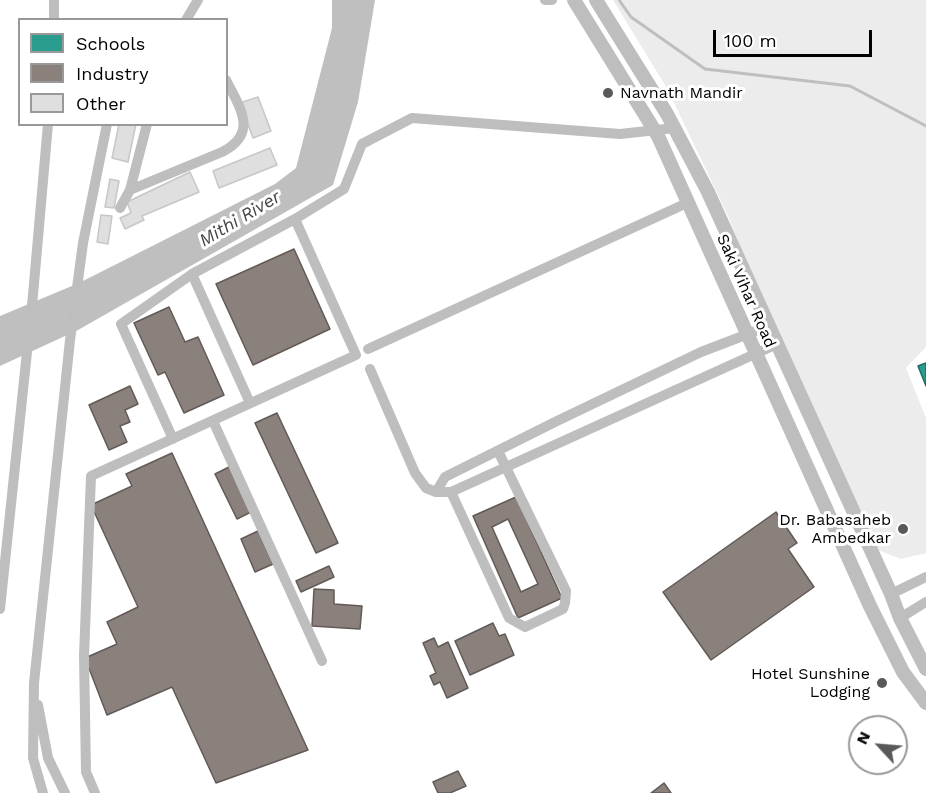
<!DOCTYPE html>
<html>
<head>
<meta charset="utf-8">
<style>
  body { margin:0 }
  #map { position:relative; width:926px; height:793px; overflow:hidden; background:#fff; font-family:"Work Sans",sans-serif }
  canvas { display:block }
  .legend { position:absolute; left:18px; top:18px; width:210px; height:108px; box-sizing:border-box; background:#fff; border:2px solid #999; margin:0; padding:8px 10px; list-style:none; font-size:18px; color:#000 }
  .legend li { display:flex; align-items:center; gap:12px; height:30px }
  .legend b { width:30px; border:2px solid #999 }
  .north { position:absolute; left:848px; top:715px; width:60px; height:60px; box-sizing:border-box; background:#fff; border:2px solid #999; border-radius:50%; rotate:296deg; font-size:16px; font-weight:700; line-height:24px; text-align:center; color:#000 }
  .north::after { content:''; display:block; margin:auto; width:21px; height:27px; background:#595959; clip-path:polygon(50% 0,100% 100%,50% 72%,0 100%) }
  .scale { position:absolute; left:713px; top:30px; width:159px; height:27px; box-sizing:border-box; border:3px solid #000; border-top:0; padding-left:8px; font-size:18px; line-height:21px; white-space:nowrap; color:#000; -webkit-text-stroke:4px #fff; paint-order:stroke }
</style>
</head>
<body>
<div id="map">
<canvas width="926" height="793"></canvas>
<ul class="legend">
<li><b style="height:16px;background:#2a9d8f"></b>Schools</li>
<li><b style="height:16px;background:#8a817c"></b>Industry</li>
<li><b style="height:16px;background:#dfdfdf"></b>Other</li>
</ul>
<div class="north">N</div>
<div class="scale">100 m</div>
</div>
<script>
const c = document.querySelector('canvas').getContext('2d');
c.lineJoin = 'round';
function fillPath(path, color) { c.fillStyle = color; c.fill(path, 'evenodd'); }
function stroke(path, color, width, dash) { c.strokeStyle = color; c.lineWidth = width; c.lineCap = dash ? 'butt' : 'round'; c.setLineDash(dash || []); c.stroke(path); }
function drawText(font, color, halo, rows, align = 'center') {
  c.font = font + ' "Work Sans",sans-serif'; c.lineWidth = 6; c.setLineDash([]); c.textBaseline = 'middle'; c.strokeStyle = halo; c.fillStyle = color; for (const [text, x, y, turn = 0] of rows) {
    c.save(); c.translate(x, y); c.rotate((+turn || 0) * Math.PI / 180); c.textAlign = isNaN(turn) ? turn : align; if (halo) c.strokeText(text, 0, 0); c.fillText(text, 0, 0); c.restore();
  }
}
const green = new Path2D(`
  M613,0H926V347L906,368L926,418V553L901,559L865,545L846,509L728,216L668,90Z`);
const water = new Path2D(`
  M332,0H375L358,102L333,185L78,330L0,366V316L79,283L275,184L296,168L332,28Z`);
const schools = new Path2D(`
  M926,363V386L918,366Z`);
const industry = new Path2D(`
  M294,249L330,329L253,365L216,284Z
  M169,307L185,342L198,337L224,395L184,413L165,372L158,375L134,323Z
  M130,386L138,404L125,410L130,422L120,426L127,442L109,450L89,405Z
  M277,413L338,543L316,553L255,423Z
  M172,453L308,750L216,783L172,687L107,715L85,658L117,644L107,622L138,607L91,505L132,486L126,474Z
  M229,467L251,512L237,519L215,474Z
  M516,497L562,598L518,618L473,516ZM508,519L538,584L521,592L492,527Z
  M776,512L797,543L788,549L814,587L711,660L663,592Z
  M258,531L273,564L255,572L241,539Z
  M329,566L334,577L301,592L296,581Z
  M314,589L334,590V604L362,606L360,629L312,626Z
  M493,623L499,636L505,634L514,655L470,675L455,641Z
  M434,638L438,647L448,642L468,688L447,698L440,682L434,685L430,676L436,673L423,643Z
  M458,771L466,786L450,793H438L433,782Z
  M664,783L671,793H651Z`);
const stream = new Path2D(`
  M619,0L631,17L705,69L850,86L926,126`);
const building = new Path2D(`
  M258,97L271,131L253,138L240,103Z
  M119,124H136L128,162L112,158Z
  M270,148L277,165L219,188L213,171Z
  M190,172L199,192L142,216L144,220L125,229L120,218L131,213L127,202Z
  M110,179L119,181L114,208L105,207Z
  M101,215L112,216L108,244L97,242Z`);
const minor = new Path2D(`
  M545,0H552
  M54,20V0
  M186,20L198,0
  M130,190L222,152C259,133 240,108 226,80
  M120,208L130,190L147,124
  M192,274L250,403
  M769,326L701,352L557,421L445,477L436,492H451L777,344
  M368,349L687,203
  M370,369L415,473L426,488L436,492
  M213,421L322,661
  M173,439L121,324L192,274L295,219L344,189L362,144L412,118L620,134L675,128
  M451,492L509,618L525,627L563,609L565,603L566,591L498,451
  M891,594L926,577
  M0,609L33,295L48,124
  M900,618L926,602
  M38,705L48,758L65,793
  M43,793L33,758L34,683L70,340L83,243L107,124
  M95,793L86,772L84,656L91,476L356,355L295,219`);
const major = new Path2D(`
  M574,0L658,136L870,606L903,672L926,703
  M596,0L667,114L708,192L891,594L900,618L926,669`);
const markers = [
  [608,93,6,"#595959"],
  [903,529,6,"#595959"],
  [882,683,6,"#595959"]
];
const poiNames = [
  ["Navnath Mandir",620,93,"left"],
  ["Dr. Babasaheb",891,520],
  ["Ambedkar",891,538],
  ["Hotel Sunshine",870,674],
  ["Lodging",870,692]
];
const streetNames = [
  ["Saki Vihar Road",746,291,66]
];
const waterNames = [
  ["Mithi River",240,219,-31]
];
fillPath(green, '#ececec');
fillPath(water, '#bfbfbf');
fillPath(schools, '#2a9d8f');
stroke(schools, '#1d6e64', 1.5);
fillPath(industry, '#8a817c');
stroke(industry, '#615a57', 1.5);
stroke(stream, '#bfbfbf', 3);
fillPath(building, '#dfdfdf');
stroke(building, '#c7c7c7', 1.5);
stroke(minor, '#bebebe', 10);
stroke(major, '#bebebe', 14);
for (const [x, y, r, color] of markers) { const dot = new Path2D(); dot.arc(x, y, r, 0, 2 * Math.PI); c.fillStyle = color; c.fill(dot); stroke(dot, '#fff', 2); }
drawText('16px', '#000', '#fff', poiNames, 'right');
drawText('16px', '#000', '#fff', streetNames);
drawText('italic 18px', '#444', '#fff', waterNames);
</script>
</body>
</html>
